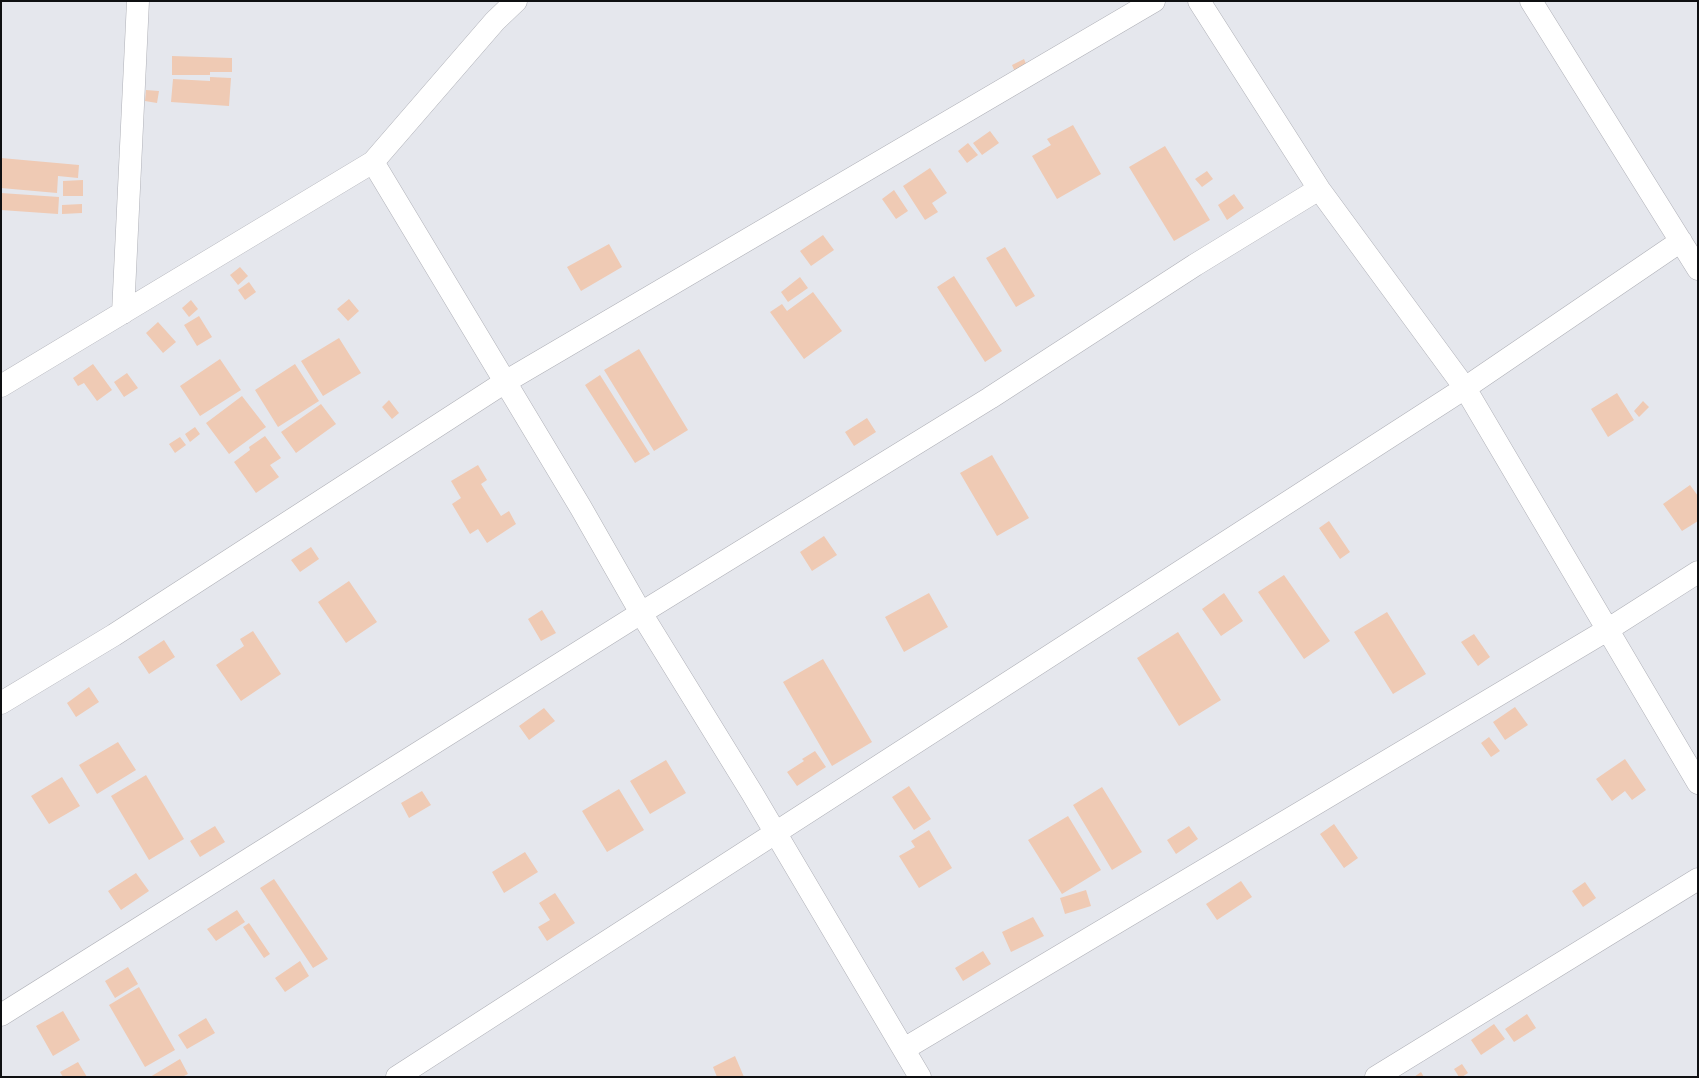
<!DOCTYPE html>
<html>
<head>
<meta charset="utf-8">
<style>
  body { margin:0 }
  #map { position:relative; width:1699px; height:1078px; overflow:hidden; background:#e5e7ed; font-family:"Crimson Pro",serif }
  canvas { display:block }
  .frame { position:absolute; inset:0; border:2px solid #0f1012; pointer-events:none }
</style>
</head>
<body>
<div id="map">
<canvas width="1699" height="1078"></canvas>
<div class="frame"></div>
</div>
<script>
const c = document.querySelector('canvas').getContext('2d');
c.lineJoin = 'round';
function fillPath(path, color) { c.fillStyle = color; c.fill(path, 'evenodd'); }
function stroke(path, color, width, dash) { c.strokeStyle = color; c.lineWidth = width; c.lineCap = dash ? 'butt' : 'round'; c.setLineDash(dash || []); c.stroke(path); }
const building = new Path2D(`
  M172,56L232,58V72H210V75H172Z
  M1024,59L1027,66L1015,72L1012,65Z
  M210,77L231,78L229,106L171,102L173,79L210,81Z
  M146,90L159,91L157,103L145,101Z
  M1073,125L1101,174L1057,199L1032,156L1051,145L1047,139Z
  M990,131L999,143L982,155L973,143Z
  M968,143L978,155L967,163L958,151Z
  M1165,146L1210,220L1174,241L1129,167Z
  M1,158L79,165L78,178L58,176L57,193L1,188Z
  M930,168L947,193L932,203L938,212L925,220L903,186Z
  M1207,171L1213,179L1202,187L1195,179Z
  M83,180V196H63V181Z
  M894,190L908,211L896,219L882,199Z
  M1,193L59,197L58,214L1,210Z
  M1234,194L1244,208L1227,220L1218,205Z
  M82,204V213L62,214V205Z
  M823,235L834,250L811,266L800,251Z
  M609,244L622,267L581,291L567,267Z
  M1005,247L1035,296L1016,307L986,258Z
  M240,267L248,276L238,285L230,275Z
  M954,276L1002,351L985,362L937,287Z
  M800,277L808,288L788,302L781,292Z
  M249,282L256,292L245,300L238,290Z
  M813,292L842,331L804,359L770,312L782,304L787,311Z
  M349,299L359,311L348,321L337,309Z
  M191,300L198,309L189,317L182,308Z
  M199,316L212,337L197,346L184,325Z
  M158,322L176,342L163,353L146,333Z
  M339,338L361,373L323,396L301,361Z
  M639,349L688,430L654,451L604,370Z
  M220,359L241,390L200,416L180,386Z
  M93,364L112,390L97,401L84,383L78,386L73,378Z
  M295,364L319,401L278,427L255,390Z
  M127,373L138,388L124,397L114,382Z
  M600,375L650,454L635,463L585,385Z
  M1617,393L1634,420L1608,437L1591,409Z
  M242,396L266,427L229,454L206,423Z
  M389,400L399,413L392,419L382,407Z
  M1643,401L1649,407L1639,417L1634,411Z
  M321,404L336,424L296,453L281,432Z
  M867,418L876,432L854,446L845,432Z
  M195,427L200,434L190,442L185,434Z
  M265,436L281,458L270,465L279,477L256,493L234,462L250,450L249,447Z
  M180,437L186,445L175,453L169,444Z
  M992,455L1029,518L997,536L960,473Z
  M478,465L487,480L481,484L501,516L509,511L516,524L487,543L478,529L470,534L452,504L461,498L451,481Z
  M1690,485L1698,496V521L1682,531L1663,504Z
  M1329,521L1350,552L1340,559L1319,528Z
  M824,536L837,555L812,571L800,552Z
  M311,547L319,559L300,572L291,560Z
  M1284,575L1330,641L1304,659L1258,592Z
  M349,581L377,622L346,643L318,602Z
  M929,593L948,627L904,652L885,617Z
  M1224,593L1243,621L1221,636L1202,609Z
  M542,610L556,633L541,641L528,619Z
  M1387,612L1426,674L1393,694L1354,632Z
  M253,631L281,674L241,701L216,665L244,646L240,639Z
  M1178,632L1221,700L1179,726L1137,658Z
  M1474,634L1490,657L1478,666L1461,642Z
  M164,640L175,657L149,674L138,657Z
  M823,659L872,742L832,766L783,682Z
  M89,687L99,702L76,717L67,703Z
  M1515,707L1528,725L1505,740L1493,722Z
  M544,708L555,721L529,740L519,726Z
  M1489,737L1500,751L1491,757L1481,743Z
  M118,742L136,770L97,794L79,765Z
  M815,751L826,767L797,786L787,772L804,761L802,759Z
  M1625,759L1646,790L1632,800L1625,791L1612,801L1596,779Z
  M666,760L686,793L650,814L630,781Z
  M146,775L184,839L149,860L111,796Z
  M62,777L80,806L49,824L31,796Z
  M909,786L931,819L914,830L892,797Z
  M1102,787L1142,852L1112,870L1073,805Z
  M619,789L644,830L607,852L582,811Z
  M422,791L431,805L409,818L401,803Z
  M1068,816L1101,870L1062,894L1028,840Z
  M1334,824L1358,858L1344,868L1320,834Z
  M215,826L225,842L200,857L190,841Z
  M1189,826L1198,839L1176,854L1167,840Z
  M929,830L952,868L919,888L899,856L915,847L911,841Z
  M525,852L538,872L504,893L492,872Z
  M136,873L149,891L121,910L108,891Z
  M274,879L328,959L313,968L260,888Z
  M1241,881L1252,897L1217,920L1206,904Z
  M1585,882L1596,898L1583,907L1572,891Z
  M1086,890L1091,906L1065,914L1060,898Z
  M555,893L575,923L547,941L538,927L550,920L539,903Z
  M237,910L245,922L216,941L207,929Z
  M1033,917L1044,936L1011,952L1002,932Z
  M249,923L270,954L264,958L243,927Z
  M983,951L991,964L963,981L955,968Z
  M300,961L309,976L285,992L275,978Z
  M128,967L138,984L115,998L105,981Z
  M139,987L175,1050L145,1067L109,1005Z
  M63,1011L80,1040L53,1056L36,1026Z
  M1527,1014L1536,1028L1514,1042L1505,1029Z
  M206,1018L215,1033L187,1049L178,1035Z
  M1494,1024L1505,1039L1481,1055L1471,1040Z
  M735,1056L744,1077H717L713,1067Z
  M180,1059L188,1074L182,1077H150Z
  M78,1062L87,1077H63L60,1072Z
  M1462,1064L1468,1073L1462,1077H1459L1454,1069Z
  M1421,1072L1424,1077H1414Z`);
const minor = new Path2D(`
  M1199,1L1319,189L1465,388L1698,783
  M1531,1L1698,269
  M373,162L581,508L641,613L752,793L920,1077
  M123,313L138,1
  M1,386L373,162L495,21L516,1
  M1,703L114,635L505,382L1154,1
  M1,1015L641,613L990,398L1195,265L1319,189
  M904,1049L1607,630L1698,572
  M397,1077L1465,388L1681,241
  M1376,1077L1698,879`);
fillPath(building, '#efcab4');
stroke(minor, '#afb0b7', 23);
stroke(minor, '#fff', 22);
</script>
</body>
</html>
